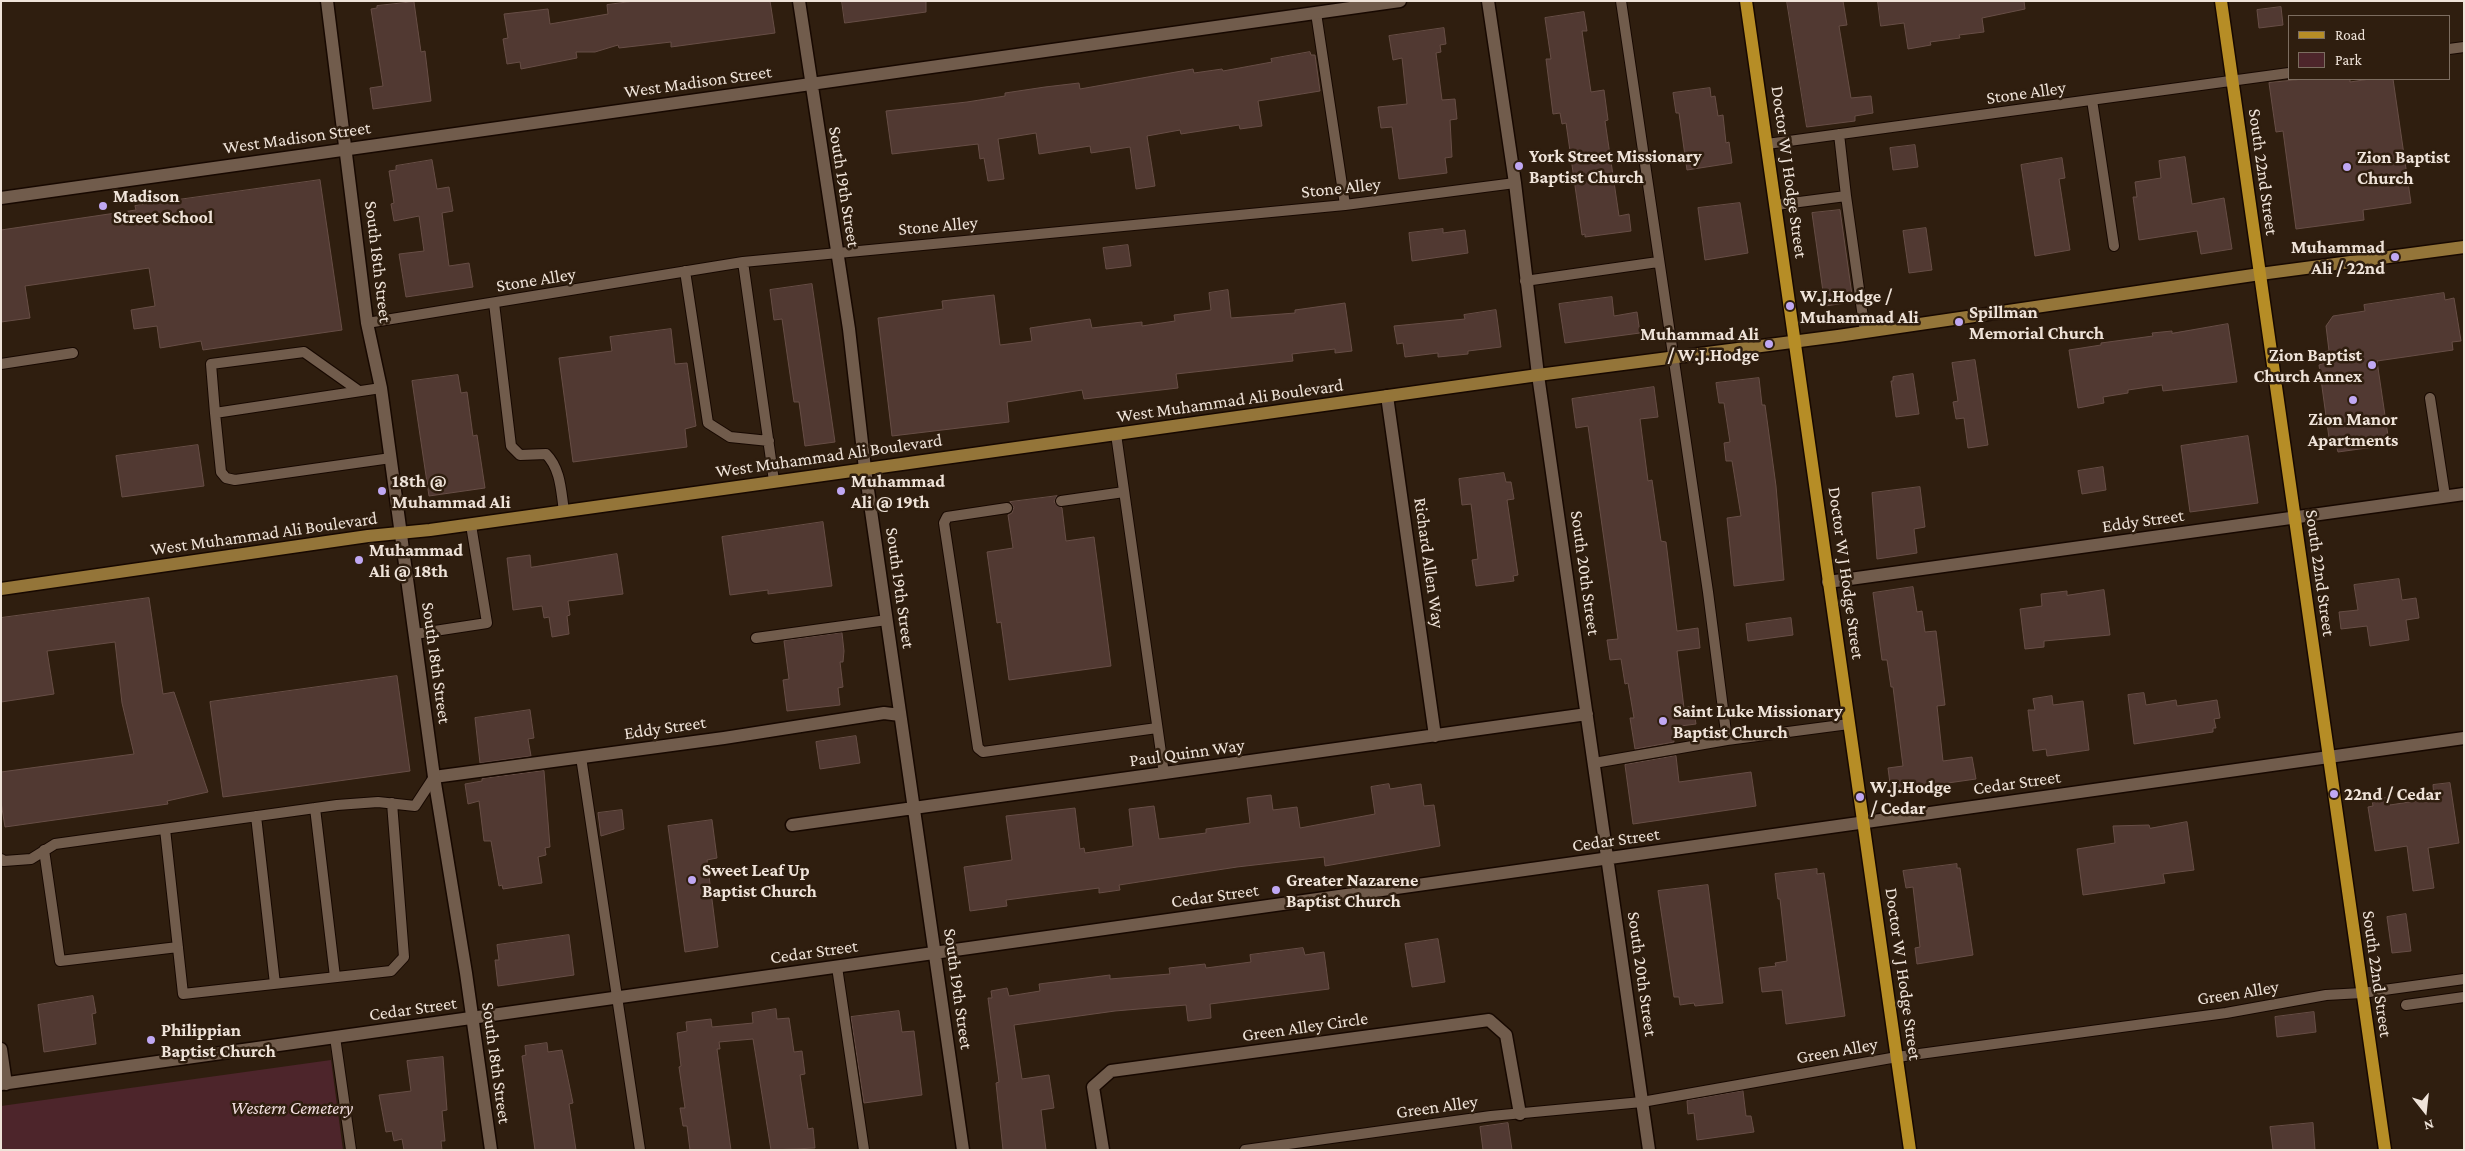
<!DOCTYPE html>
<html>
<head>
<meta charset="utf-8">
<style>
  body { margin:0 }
  #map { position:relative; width:2465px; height:1151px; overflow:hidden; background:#2f1e0f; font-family:"Crimson Pro",serif }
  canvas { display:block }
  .frame { position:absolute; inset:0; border:2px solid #efe3d9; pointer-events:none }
  .legend { position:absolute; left:2288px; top:15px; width:162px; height:65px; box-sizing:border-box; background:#2f1e0f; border:1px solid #7c6d60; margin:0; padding:6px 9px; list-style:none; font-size:15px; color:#efe3d9 }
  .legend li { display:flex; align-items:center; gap:10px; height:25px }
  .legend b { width:25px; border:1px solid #7c6d60 }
  .north { position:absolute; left:2400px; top:1086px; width:50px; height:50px; -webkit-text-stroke:4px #2f1e0f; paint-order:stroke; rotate:164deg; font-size:14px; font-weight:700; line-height:20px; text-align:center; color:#efe3d9 }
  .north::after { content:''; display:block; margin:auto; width:18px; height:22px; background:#efe3d9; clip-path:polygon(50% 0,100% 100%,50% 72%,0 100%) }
</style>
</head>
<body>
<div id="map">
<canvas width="2465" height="1151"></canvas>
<div class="frame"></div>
<ul class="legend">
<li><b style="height:6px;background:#b68d26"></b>Road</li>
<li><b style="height:14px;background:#4d252b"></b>Park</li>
</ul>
<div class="north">N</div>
</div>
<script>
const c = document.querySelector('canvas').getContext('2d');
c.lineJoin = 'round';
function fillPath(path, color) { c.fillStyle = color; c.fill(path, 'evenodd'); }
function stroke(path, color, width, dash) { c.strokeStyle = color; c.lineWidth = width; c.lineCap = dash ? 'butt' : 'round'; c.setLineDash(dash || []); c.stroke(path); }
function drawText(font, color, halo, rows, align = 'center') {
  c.font = font + ' "Crimson Pro",serif'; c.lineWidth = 5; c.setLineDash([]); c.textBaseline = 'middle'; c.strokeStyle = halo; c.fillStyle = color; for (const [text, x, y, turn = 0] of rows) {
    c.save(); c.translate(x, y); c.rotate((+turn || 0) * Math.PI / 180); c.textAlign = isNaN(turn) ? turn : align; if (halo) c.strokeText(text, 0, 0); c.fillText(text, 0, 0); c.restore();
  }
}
const green = new Path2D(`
  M331,1060L343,1150H1V1106Z`);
const building = new Path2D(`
  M635,1H770L775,33L671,47V42L619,48L618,45L595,52H576L577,58L521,69L520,62L507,64L503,39L508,38L504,14L548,9L550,24L608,14L607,5Z
  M842,1H926V12L845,23Z
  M1787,1H1843L1847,25L1839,26L1851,98L1871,96L1873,113L1855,116V121L1807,127Z
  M1878,1H2024L2025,9L1982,18L1984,32L1959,35L1960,38L1930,42L1931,45L1908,49L1904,23L1881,26Z
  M414,2L421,52L425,51L431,101L373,109L370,88L383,86L371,9L377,8V6Z
  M2281,7L2283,25L2259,28L2257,10Z
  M1584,12L1587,31H1582L1591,92L1604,90L1608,120L1605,121L1619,216L1629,214L1631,231L1585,237V234L1582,235L1566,123L1562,124L1560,113L1553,114L1546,59H1551L1545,18Z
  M1444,28L1446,44L1440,45L1441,52L1436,53L1442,100L1455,99L1457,119L1450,120L1452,157L1445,158L1447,173L1399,179L1392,127L1381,128L1378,107L1407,104L1402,58L1393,60L1389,36Z
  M1310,52L1311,55H1315L1320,91L1258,101L1262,126L1240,129L1239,125L1181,134L1180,130L1147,136L1155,186L1136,189L1130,147L1091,153L1090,146L1039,154L1036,133L998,139L1004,179L988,181L984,158L980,159L978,144L892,154L886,111L967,102L1005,96V93L1045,87L1079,83L1080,89L1193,69L1194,73L1222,69L1223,71L1272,62L1271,59Z
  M2304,79H2350V82L2370,79H2393L2411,203L2363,210L2364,220L2296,229L2283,131L2276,132L2269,83Z
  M1710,88L1711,97L1715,96L1718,116L1723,115L1726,143L1729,142L1732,163L1687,170L1679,113H1676L1673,93Z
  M1915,145L1918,167L1893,170L1890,148Z
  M2185,157L2192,204L2224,198L2232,249L2201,254L2197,231L2139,240L2133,197H2137L2135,182L2161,178L2159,161Z
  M2062,158L2065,178L2059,179L2070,250L2035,256L2021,165Z
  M432,160L437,189L449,187L453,211L442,213L449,266L469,263L473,287L406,297L399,254L424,251L419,216L394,221L391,204L394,203L389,171L396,170V166Z
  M320,180L342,330L203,350L201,341L160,348L157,326L134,329L131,310L155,306L149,268L25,286L30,318L1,322V230L136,210L135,206Z
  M1740,203L1748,253L1705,260L1698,208Z
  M1840,210L1853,302L1825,306L1812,213Z
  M1926,228L1932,270L1909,273L1903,231Z
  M1443,229V233L1465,230L1468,253L1412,261L1409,233Z
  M1128,245L1131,266L1106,269L1103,248Z
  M812,284L835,442L805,446L799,402H794L782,319L774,320L770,290Z
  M1228,290L1231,318L1295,313V310L1345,303L1352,351L1335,353V349L1292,354L1293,361L1176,374L1178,388L1084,399L1082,390L1007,402L1009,422L892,436L878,318L943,309L942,301L994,295L1000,345L1032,341L1030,328L1090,319L1092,328L1142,322V326L1175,321L1174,315L1211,310L1209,293Z
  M2444,293L2445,300L2454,298L2461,341L2452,342L2453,350L2377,361L2388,436L2380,437L2381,446L2338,452L2336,444L2330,445L2319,365L2325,363L2323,352L2329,351L2326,326L2333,316L2365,311L2364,305Z
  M1612,297L1614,316L1637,312L1640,333L1565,343L1559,304Z
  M1496,310L1501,347L1468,351V354L1438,357V353L1405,357L1403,343L1397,344L1394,326L1465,319L1464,315Z
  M2228,324L2237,382L2163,391L2162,385L2128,390V393L2103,397L2104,403L2078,408L2069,350L2101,345V343L2153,336L2152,333L2172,331V333Z
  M671,329L675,364L687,363L696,426L685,429L687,447L573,462L559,358L612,351L610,337Z
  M1975,360L1988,445L1968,448L1964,418L1956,419L1953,402L1958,401L1952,363Z
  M1913,374L1919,414L1896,417L1891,381H1893V377Z
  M458,375L461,393L467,392L473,436L477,435L485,488L429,496L412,381Z
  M1759,378L1762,405H1765L1776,486L1784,580L1734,586L1727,518L1741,516L1732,461H1726L1724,443L1730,442L1724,403H1719L1716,383Z
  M1654,387L1658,417L1640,419L1648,481L1652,480L1661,541L1666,542L1677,631L1698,628L1700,648L1677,651L1684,708L1693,706L1696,724L1673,727L1674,742L1635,749L1630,718H1634L1628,683L1625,684L1621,659L1610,660L1607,640L1618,639L1588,426L1576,428L1572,399Z
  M2248,436L2258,503L2190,512L2181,446Z
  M198,445L204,486L122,497L116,456Z
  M2103,467L2106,490L2082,494L2078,471Z
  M1504,473L1506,482H1511L1514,499L1507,500L1518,575L1513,576L1514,581L1476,586L1472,560L1478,559L1471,504L1462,505L1459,479Z
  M1920,487L1925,527L1914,529L1917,553L1877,559L1872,493Z
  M1057,496L1054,502L1062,508L1066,541L1094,537L1111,666L1009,680L1001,622L997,623L987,552L1013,548L1008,515L1012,513L1014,507L1010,502Z
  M823,522L832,586L768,594V590L730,595L722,537Z
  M617,554L623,594L568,601L570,615L567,616L569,634L552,637L549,617L544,618L542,606L513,610L507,558L530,555L531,567Z
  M2399,579L2402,600L2416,598L2419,618L2406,620L2409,640L2370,646L2367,626L2341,629L2339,612L2358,610L2354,585Z
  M1913,587L1917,612L1922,611L1925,632L1936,631L1945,705L1937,706L1943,761L1972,757L1976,779L1891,791L1888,768L1903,766L1893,687H1891L1887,660H1882L1873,593Z
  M2104,590L2110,635L2044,641V647L2025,649L2020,609L2042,606L2041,594L2067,591V595Z
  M149,598L163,694L174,692L208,792L167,801L168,804L5,827L1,802V772L134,754L122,703L115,642L47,651L54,694L1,702V618Z
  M1791,618L1793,635L1748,641L1746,624Z
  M842,633L844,651L843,662H840L843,687L838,688L840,705L787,711L783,680L789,679L784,641Z
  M397,676L410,771L223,797L210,702Z
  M2144,693L2146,705L2176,700L2177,706L2217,700L2220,718L2214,719L2216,728H2213V732L2134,744L2128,695Z
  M2052,696L2053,705L2083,701L2089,750L2047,756L2046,749L2033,751L2028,710H2035L2033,699Z
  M530,710L534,738L528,739L531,756L480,763L475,718Z
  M856,736L860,763L820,769L816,742Z
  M1676,756L1679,782L1751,772L1756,806L1633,824L1625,765Z
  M544,771L550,847L545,848L546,855L538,857L542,883L503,889L502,885L499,886L491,841H484L479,801L468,804L465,784L482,781V779Z
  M2450,783L2459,843L2428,848L2434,888L2413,891L2407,846L2375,851L2368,807L2373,806L2372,800L2388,797L2390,805L2434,798L2433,785Z
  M1389,784L1390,789L1421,784L1424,806L1434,805L1440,846L1325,866L1324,857L1237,867L1119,885L1120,890L1099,893V888L1006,900L1007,906L970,911L964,867L1012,860L1006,816L1075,808L1080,849L1084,848L1085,853L1133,846L1129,809L1154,806L1159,839L1175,837L1206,833V829L1250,823L1247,798L1271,795L1273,810L1297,807L1300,828L1375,814L1371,787Z
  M622,810L624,829L601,836L598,813Z
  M712,820L717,858L707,860L718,947L685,952L668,826Z
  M2187,822L2194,870L2163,874L2165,883L2083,895L2077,849L2115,843L2113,826L2149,825L2150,828Z
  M1957,864V868H1960L1973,955L1917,964L1915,948L1920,947L1913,887L1906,888L1903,871Z
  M1817,869V874L1824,873L1845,1016L1786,1024L1782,990L1762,992L1759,968L1776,966L1775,963L1787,961L1780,899H1778L1775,874Z
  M1708,885L1723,1003L1695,1006L1694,1003L1680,1005L1679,997H1674L1658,891Z
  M2406,914L2411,951L2392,953L2387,917Z
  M569,935L574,975L498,986L495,960H499L497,945Z
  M1438,939L1445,982L1412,987L1405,944Z
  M1303,948L1305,955L1324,952L1329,989L1210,1004L1211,1018L1188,1021L1186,1005L1115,1011L1014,1025L1022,1079L1049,1075L1054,1108L1041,1110L1046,1150H1003L996,1083L999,1082L988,998H992L991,991L1007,988L1009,996L1040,991L1039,984L1110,975V979L1170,974L1169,968L1205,964L1206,968L1251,962L1250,955Z
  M93,996L96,1013L92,1014L96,1044L44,1052L38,1005Z
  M776,1009L777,1019L789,1018L794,1052L802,1051L805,1074L800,1075L808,1129L813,1128L815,1148L771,1150L753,1039L719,1042L720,1049H717L731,1150H690L687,1126H683L680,1108H685L679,1067L681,1066L677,1033L687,1031L686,1022L711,1019L712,1027L753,1023L752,1013Z
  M899,1011L902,1032L914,1031L922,1095L864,1103L851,1017Z
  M2314,1012L2316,1032L2277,1037L2275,1017Z
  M547,1043L548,1052L562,1050L573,1103L569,1104L576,1150H535L522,1056L526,1055L525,1046Z
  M443,1057L447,1110L442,1111L445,1141H441L442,1150H404L402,1139L394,1141L392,1131L386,1132L379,1095L411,1091L407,1061Z
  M1743,1091L1746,1116H1751L1754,1132L1697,1140L1694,1113L1688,1114L1687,1101Z
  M1508,1123L1512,1150H1483L1480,1127Z
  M2313,1123L2315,1150H2273L2270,1127Z`);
const service = new Path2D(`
  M1316,13L1345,205
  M2449,49L2464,47
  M2092,100L2114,246
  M1839,134L1846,196
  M1767,144L2289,73
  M1776,205L1846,196L1865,332
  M743,262L774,481
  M685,271L708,423L730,437L769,441
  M1525,281L1658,262
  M494,303L511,446L520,455L546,454C561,469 561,492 564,511
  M367,323L743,262L1345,205L1515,183
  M1,364L73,353
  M381,388L215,413L221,472L226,478L235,480L391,458
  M2430,398L2445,496
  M215,413L211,364L304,352L359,391
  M1116,434L1164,774
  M1061,501L1124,492
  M1007,508L947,517L944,523L978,748L983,752L1157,728
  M415,634L487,623L471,525
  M756,638L887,620
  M1727,740L1849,724
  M581,757L640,1150
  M1594,763L1727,740L1708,592L1621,1
  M315,808L335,977
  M256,816L275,984
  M165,829L183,994L391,971L404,957L392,803
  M44,850L60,961L178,947
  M1,859L4,861L31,859L55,844L337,805L378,802L415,806L434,777
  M837,967L864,1150
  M2406,1005L2464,997
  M335,1037L351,1150
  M1245,1150L1491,1116L1642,1102L1897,1057L2226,1013L2326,995L2362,993L2464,979`);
const minor = new Path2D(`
  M799,1L849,329L865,469L963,1150
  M1488,1L1515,183L1538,375L1649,1150
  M1,198L1400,1
  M1387,396L1435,736
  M1828,582L2464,494
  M434,777L724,738L884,713L900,715
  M792,825L1587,714
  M1,1049L6,1084
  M1,1084L2464,738
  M1103,1150L1093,1087L1111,1071L1489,1020L1506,1035L1520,1114`);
const tertiary = new Path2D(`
  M327,1L367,323L381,388L434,777L466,973L491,1150`);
const secondary = new Path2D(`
  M1,589L368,536L430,530L1538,375L1838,336L2260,274L2464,247`);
const primary = new Path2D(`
  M1746,1L1910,1150
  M2221,1L2385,1150`);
const markers = [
  [1519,166,5,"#c0a8f3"],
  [2347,167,5,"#c0a8f3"],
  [103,206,5,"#c0a8f3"],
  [2395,257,5,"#c0a8f3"],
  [1790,306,5,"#c0a8f3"],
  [1959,322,5,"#c0a8f3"],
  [1769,344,5,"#c0a8f3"],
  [2372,365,5,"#c0a8f3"],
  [2353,400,5,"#c0a8f3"],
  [382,491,5,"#c0a8f3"],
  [841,491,5,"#c0a8f3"],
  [359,560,5,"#c0a8f3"],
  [1663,721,5,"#c0a8f3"],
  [2334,794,5,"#c0a8f3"],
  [1860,797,5,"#c0a8f3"],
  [692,880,5,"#c0a8f3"],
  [1276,890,5,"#c0a8f3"],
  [151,1040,5,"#c0a8f3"]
];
const streetNames = [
  ["West Madison Street",698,82,-8],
  ["Stone Alley",2026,93,-8],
  ["West Madison Street",297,138,-8],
  ["Doctor W J Hodge Street",1789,172,82],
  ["South 22nd Street",2263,172,82],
  ["South 19th Street",844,187,81],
  ["Stone Alley",1341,188,-6],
  ["Stone Alley",938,226,-5],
  ["South 18th Street",378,262,83],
  ["Stone Alley",536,280,-9],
  ["West Muhammad Ali Boulevard",1230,401,-8],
  ["West Muhammad Ali Boulevard",829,456,-8],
  ["Eddy Street",2143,521,-8],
  ["West Muhammad Ali Boulevard",264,534,-8],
  ["Richard Allen Way",1429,563,82],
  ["South 20th Street",1585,573,82],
  ["Doctor W J Hodge Street",1846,573,82],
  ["South 22nd Street",2320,573,82],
  ["South 19th Street",900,588,82],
  ["South 18th Street",436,663,82],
  ["Eddy Street",665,728,-8],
  ["Paul Quinn Way",1187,753,-8],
  ["Cedar Street",2017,783,-8],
  ["Cedar Street",1616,840,-8],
  ["Cedar Street",1215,896,-8],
  ["Cedar Street",814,952,-8],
  ["South 20th Street",1642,974,82],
  ["Doctor W J Hodge Street",1903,974,82],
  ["South 22nd Street",2377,974,82],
  ["South 19th Street",958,989,82],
  ["Green Alley",2238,993,-9],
  ["Cedar Street",413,1009,-8],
  ["Green Alley Circle",1305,1027,-8],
  ["Green Alley",1837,1051,-10],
  ["South 18th Street",496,1063,82],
  ["Green Alley",1437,1107,-8]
];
const poiNames = [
  ["York Street Missionary",1529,156],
  ["Baptist Church",1529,177],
  ["Zion Baptist",2357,157],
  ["Church",2357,178],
  ["Madison",113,196],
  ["Street School",113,217],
  ["Muhammad",2385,247,"right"],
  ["Ali / 22nd",2385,268,"right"],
  ["W.J.Hodge /",1800,296],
  ["Muhammad Ali",1800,317],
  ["Spillman",1969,312],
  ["Memorial Church",1969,333],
  ["Muhammad Ali",1759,334,"right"],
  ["/ W.J.Hodge",1759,355,"right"],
  ["Zion Baptist",2362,355,"right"],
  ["Church Annex",2362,376,"right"],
  ["Zion Manor",2353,419,"center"],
  ["Apartments",2353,440,"center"],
  ["18th @",392,481],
  ["Muhammad Ali",392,502],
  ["Muhammad",851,481],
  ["Ali @ 19th",851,502],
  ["Muhammad",369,550],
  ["Ali @ 18th",369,571],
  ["Saint Luke Missionary",1673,711],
  ["Baptist Church",1673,732],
  ["W.J.Hodge",1870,787],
  ["/ Cedar",1870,808],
  ["22nd / Cedar",2344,794],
  ["Sweet Leaf Up",702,870],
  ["Baptist Church",702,891],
  ["Greater Nazarene",1286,880],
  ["Baptist Church",1286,901],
  ["Philippian",161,1030],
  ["Baptist Church",161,1051]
];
const parkNames = [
  ["Western Cemetery",292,1108]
];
fillPath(green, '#4d252b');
fillPath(building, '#513932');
stroke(building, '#674e46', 1);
stroke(service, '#170800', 12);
stroke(minor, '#170800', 15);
stroke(tertiary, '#170800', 15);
stroke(secondary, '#170800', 15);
stroke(primary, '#170800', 15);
stroke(service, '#715c4c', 10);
stroke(minor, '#715c4c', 12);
stroke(tertiary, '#715c4c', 12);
stroke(secondary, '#947539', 12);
stroke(primary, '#b68d26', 12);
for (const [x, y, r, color] of markers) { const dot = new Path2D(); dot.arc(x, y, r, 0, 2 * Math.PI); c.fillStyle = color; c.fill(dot); stroke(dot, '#2f1e0f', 2); }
drawText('18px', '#efe3d9', '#2f1e0f', streetNames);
drawText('bold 18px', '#efe3d9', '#2f1e0f', poiNames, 'left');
drawText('italic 18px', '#f2dee0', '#2f1e0f', parkNames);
</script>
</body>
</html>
